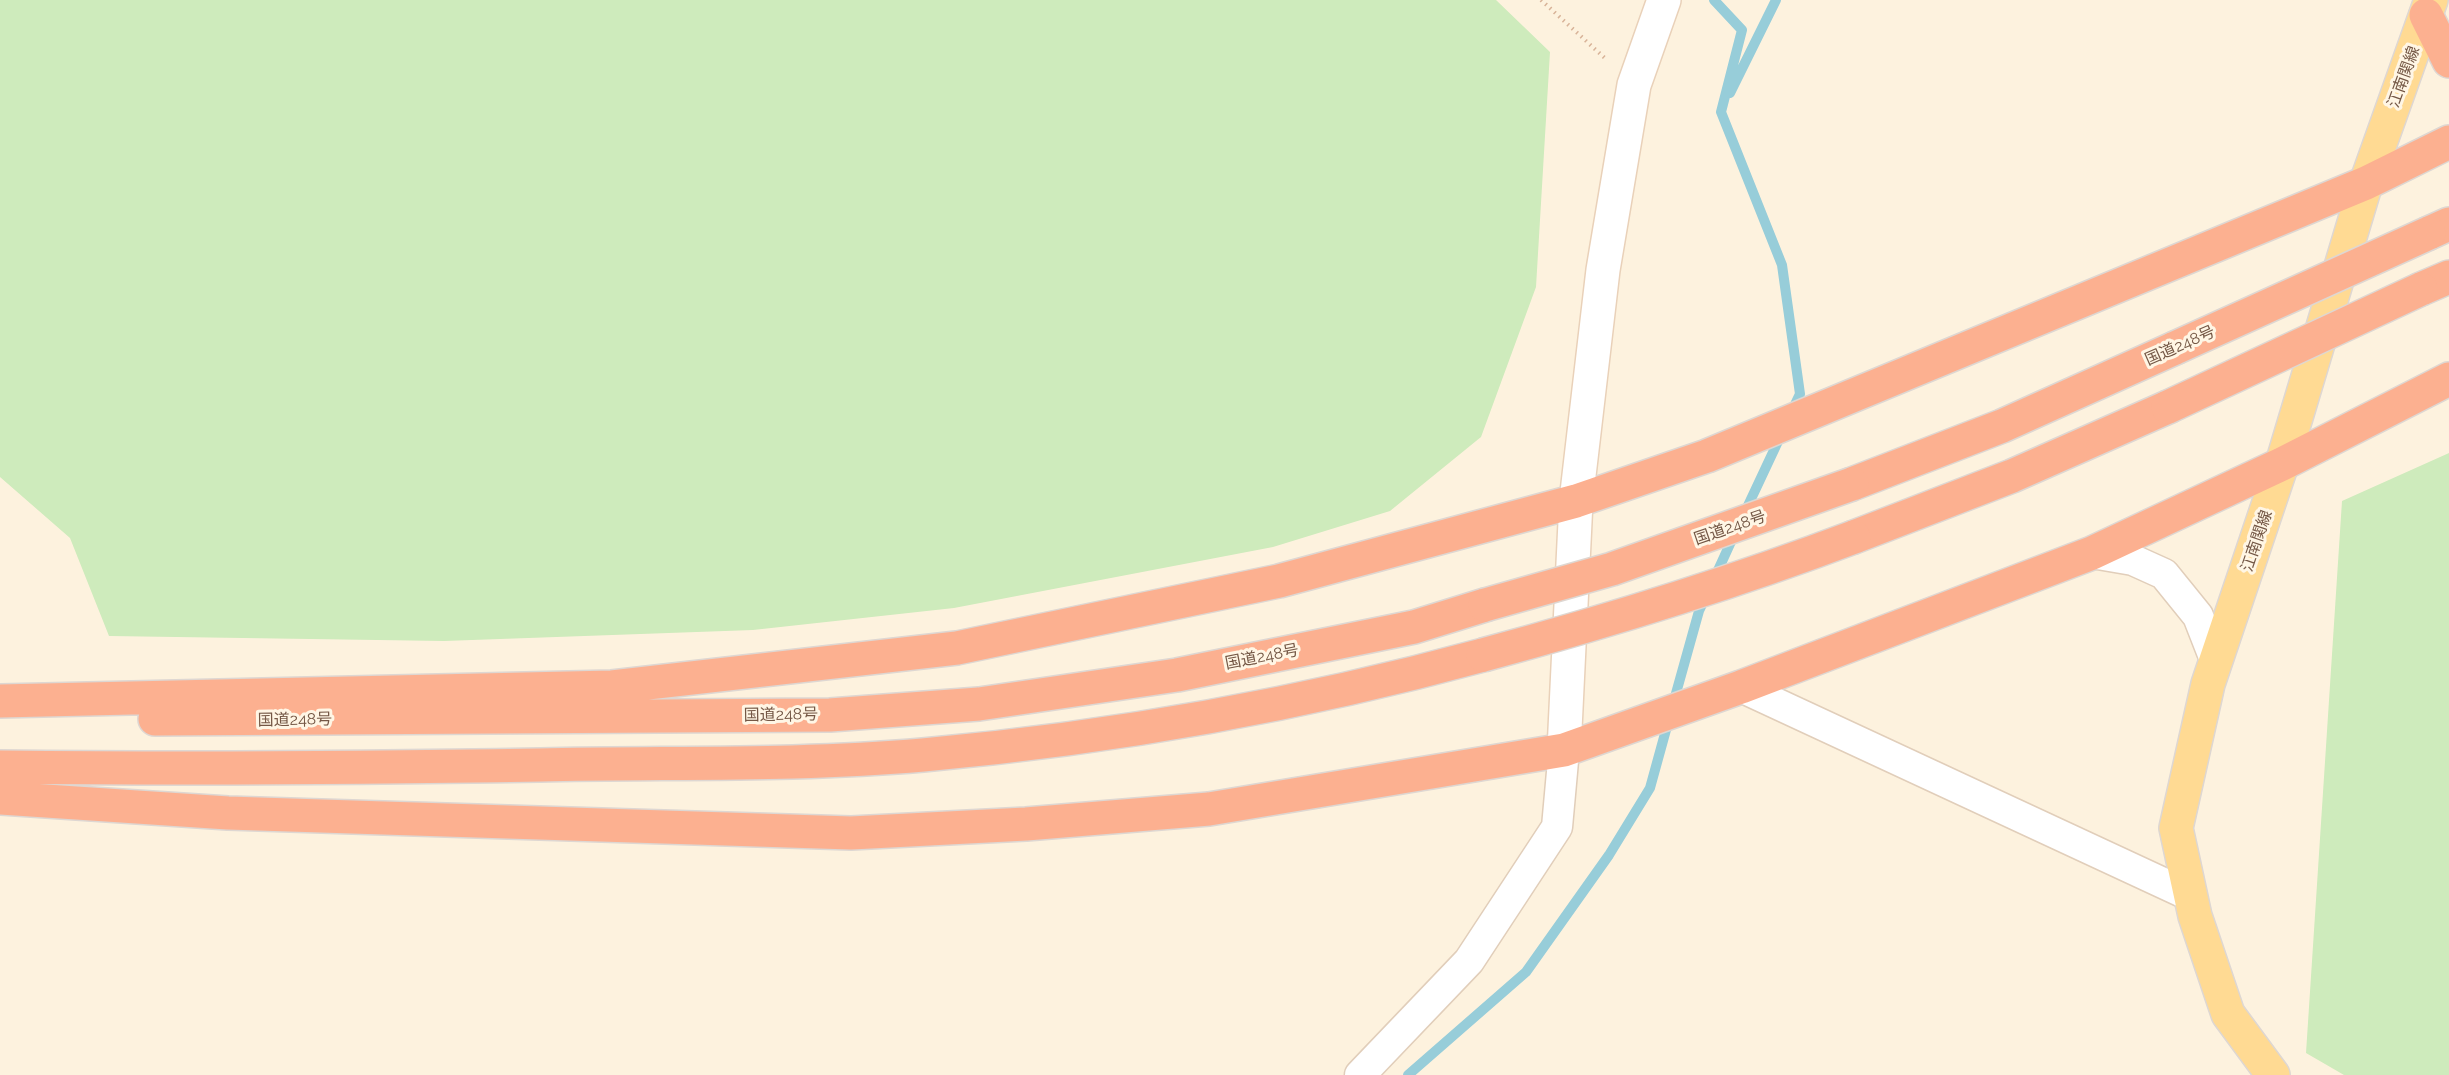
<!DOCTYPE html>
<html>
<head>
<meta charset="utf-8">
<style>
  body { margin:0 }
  canvas { display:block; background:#fdf2de }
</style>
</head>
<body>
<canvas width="2449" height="1075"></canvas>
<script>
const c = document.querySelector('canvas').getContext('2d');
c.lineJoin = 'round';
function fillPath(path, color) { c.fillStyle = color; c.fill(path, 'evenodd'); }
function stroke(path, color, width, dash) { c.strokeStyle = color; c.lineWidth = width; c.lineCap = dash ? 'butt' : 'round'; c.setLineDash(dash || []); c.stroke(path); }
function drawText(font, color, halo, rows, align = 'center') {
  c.font = font + ' Raleway,"Noto Sans JP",sans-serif'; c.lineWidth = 6; c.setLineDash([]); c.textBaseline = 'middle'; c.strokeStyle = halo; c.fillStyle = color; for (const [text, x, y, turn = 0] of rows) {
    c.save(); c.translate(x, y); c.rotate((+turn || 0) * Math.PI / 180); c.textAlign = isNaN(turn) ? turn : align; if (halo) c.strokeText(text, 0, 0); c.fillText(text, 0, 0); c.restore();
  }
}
const green = new Path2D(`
  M0,0H1496L1550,52L1536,287L1481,437L1390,511L1273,547L954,608L753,630L444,641L109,636L70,538L0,477Z
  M2449,453V1075H2344L2306,1053L2342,501Z`);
const stream = new Path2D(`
  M1714,0L1742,30L1721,112L1782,265L1800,394L1791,413
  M1730,93L1776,0
  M1744,514L1782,433
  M1714,579L1735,533
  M1673,704L1699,611L1706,596
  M1408,1075L1526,972L1609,855L1650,788L1669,719`);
const path = new Path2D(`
  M1541,0L1607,60`);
const street = new Path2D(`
  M2092,553L2133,560L2164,574L2198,616L2216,662
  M1741,687L2191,896
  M1360,1075L1469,961L1557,827L1564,750`);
const secondary = new Path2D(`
  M1564,750L1576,501L1603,270L1634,85L1664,0`);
const primary = new Path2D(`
  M2273,1075L2228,1014L2195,916L2176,828L2208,684L2282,464L2366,183L2431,0`);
const highway = new Path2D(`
  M2426,15L2449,61
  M2429,233L2449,224
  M2421,289L2449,277
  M1852,484L2002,426L2175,348
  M1854,537L2012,476L2168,407
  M0,701L612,687L957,648L1279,581L1576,501L1707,456L2366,183L2449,142
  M155,719L830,715L979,704L1177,675L1414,627L1485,605
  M0,767C180,769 360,768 540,765C667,762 796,766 923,755C1112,738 1300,705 1483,655
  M0,798L228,813L851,833L1026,824L1209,809L1564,750L1741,687L2092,553L2282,464L2449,379`);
const highwayBridge = new Path2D(`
  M2175,348L2429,233
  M2168,407L2421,289
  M1485,605L1612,569L1852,484
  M1483,655C1609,621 1732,583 1854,537`);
const streetNames = [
  ["江南関線",2404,77,-70],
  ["国道248号",2180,346,-24],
  ["国道248号",1730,528,-19],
  ["江南関線",2257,541,-71],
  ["国道248号",1262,657,-11],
  ["国道248号",781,715,-1],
  ["国道248号",295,720,-1]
];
fillPath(green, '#ceebbc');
stroke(stream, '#97cdd9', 10);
stroke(street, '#e1ceba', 33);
stroke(secondary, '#e9d1b9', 36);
stroke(primary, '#ded7d2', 36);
stroke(highway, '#ded7d2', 36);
stroke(path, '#d8b398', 4, [1.5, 4.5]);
stroke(street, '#fff', 30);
stroke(secondary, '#fff', 33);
stroke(primary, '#ffda93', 33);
stroke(highway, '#fcb090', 33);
stroke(highwayBridge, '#ded7d2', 36, []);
stroke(highwayBridge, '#fcb090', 33);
drawText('16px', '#745745', '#fff6e5', streetNames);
</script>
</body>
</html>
